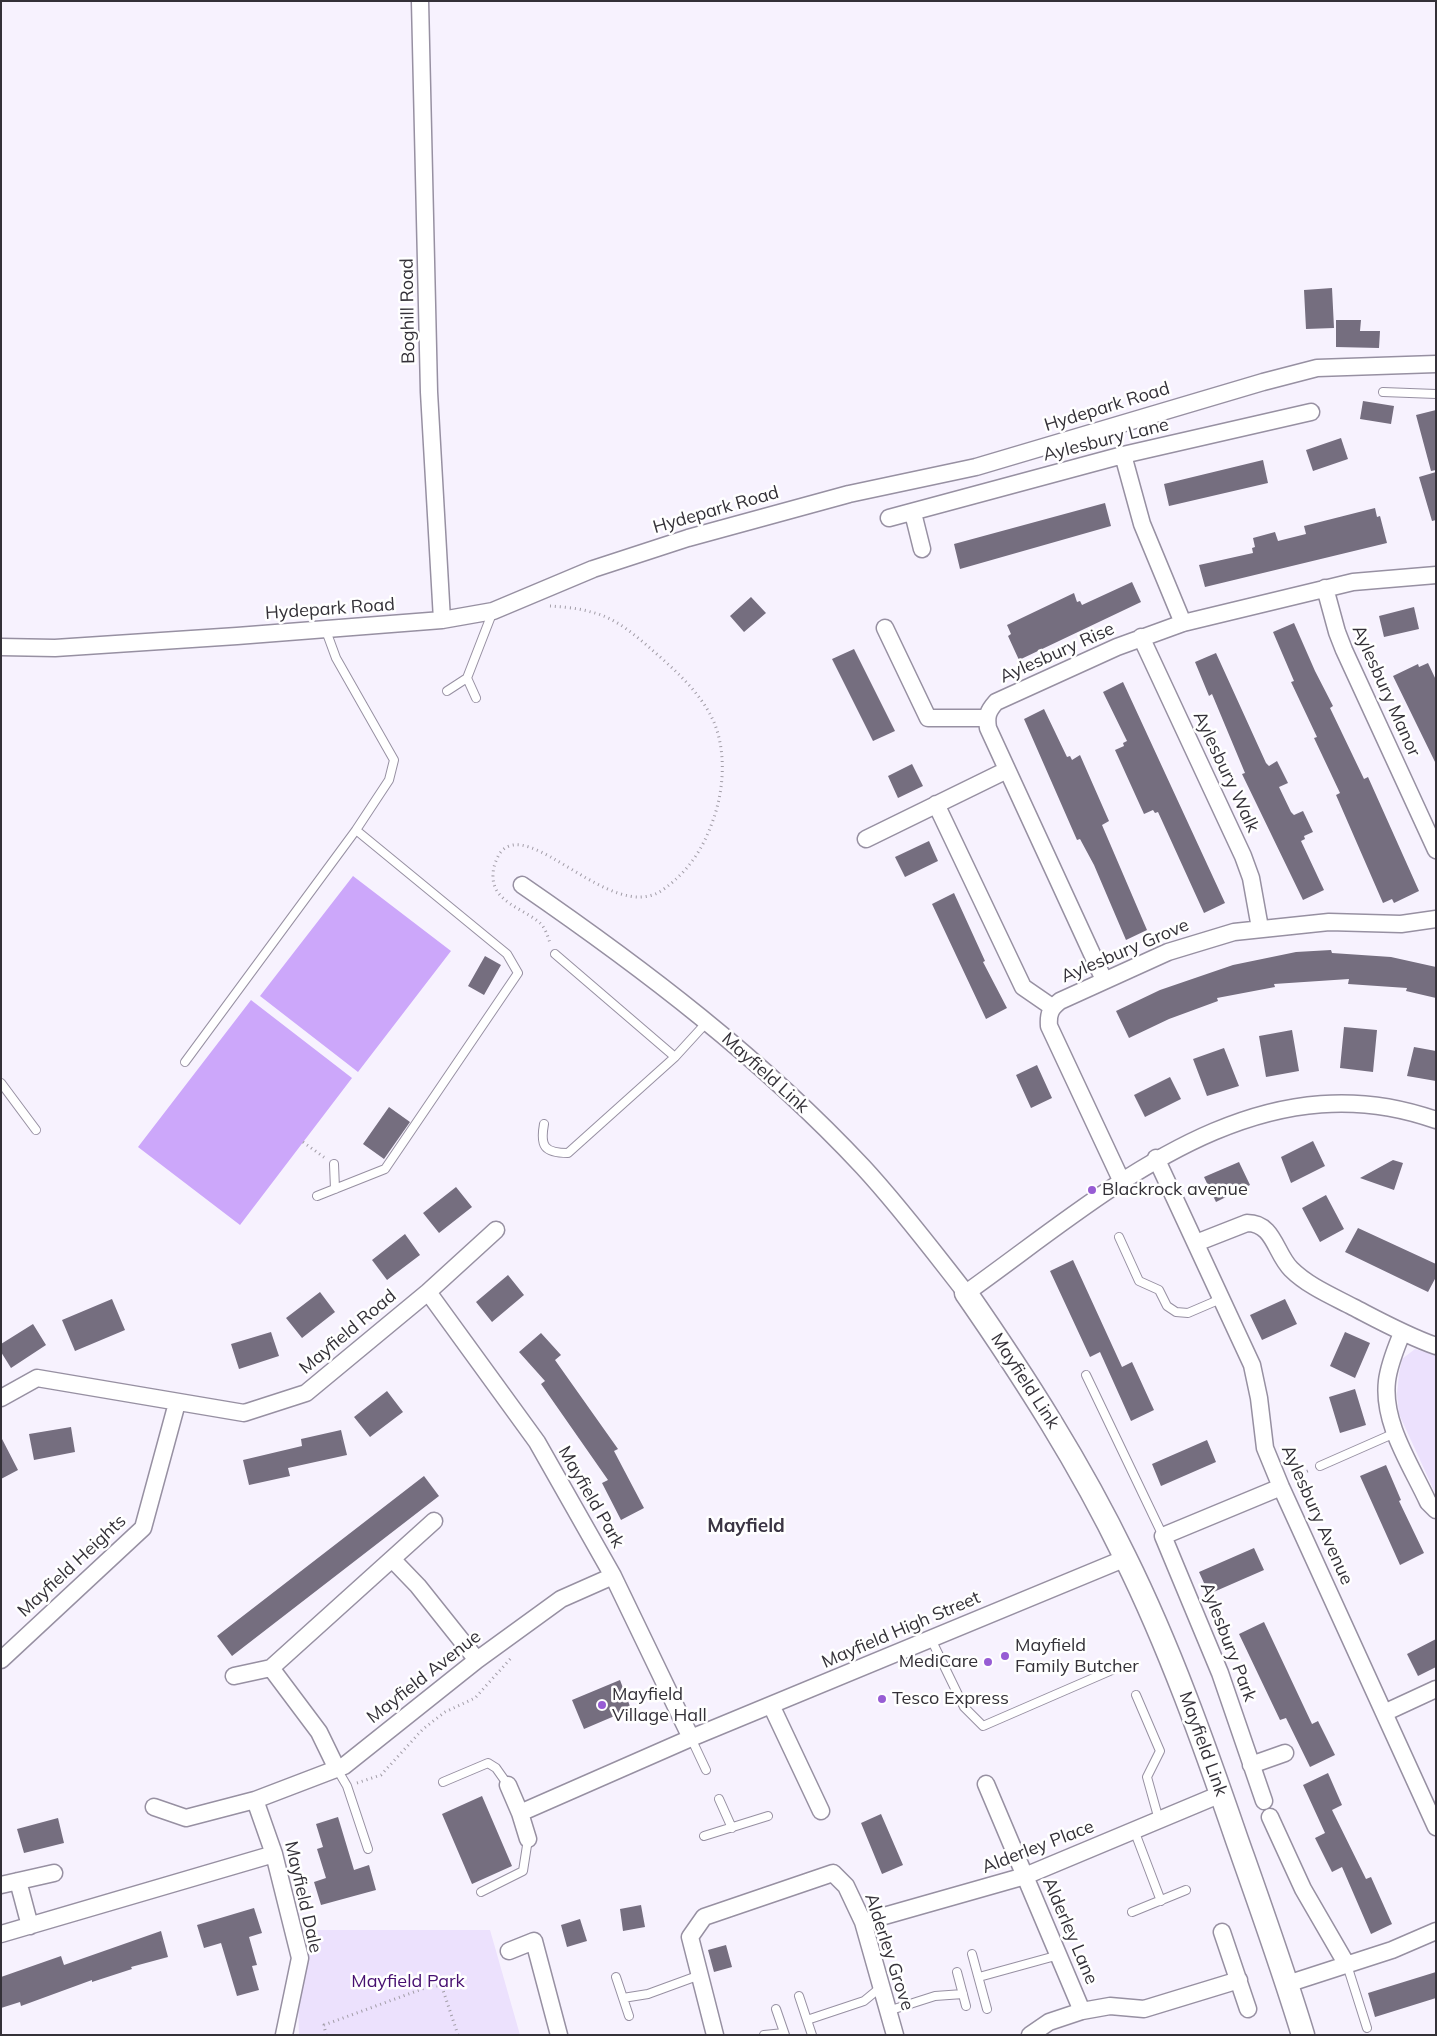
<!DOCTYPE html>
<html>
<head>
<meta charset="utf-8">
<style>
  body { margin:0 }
  #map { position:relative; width:1437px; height:2036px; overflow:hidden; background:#f7f2fe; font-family:Mulish,sans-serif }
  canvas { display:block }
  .frame { position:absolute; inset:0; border:2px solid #343138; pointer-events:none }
</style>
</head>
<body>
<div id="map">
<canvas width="1437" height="2036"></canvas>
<div class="frame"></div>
</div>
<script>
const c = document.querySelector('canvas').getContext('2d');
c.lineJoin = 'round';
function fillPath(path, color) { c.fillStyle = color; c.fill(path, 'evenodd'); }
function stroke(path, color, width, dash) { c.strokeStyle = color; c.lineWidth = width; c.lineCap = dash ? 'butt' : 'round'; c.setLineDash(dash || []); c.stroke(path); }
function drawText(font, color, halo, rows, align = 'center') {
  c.font = font + ' Mulish,sans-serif'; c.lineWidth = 5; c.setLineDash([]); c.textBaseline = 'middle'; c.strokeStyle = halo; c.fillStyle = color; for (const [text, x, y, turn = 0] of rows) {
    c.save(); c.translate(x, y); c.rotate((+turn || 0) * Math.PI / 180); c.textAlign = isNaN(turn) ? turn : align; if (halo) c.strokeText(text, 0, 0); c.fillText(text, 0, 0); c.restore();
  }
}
const green = new Path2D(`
  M1415,1349L1436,1355V1495L1399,1414L1397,1394L1399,1374L1402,1359Z
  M296,1930H490L520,2035H299Z`);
const water = new Path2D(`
  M353,876L451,951L358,1072L260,996Z
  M251,1000L352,1078L240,1225L138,1147Z`);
const building = new Path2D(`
  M1332,288L1334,328L1306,329L1304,290Z
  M1336,320H1361L1360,331H1380L1379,348L1336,347Z
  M1363,401L1394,406L1391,424L1360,419Z
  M1436,410V470L1431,471L1416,415Z
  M1341,438L1348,459L1313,471L1306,450Z
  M1263,460L1268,483L1169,506L1164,484Z
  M1436,472V520L1432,521L1419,477Z
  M1105,503L1111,526L960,569L954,544Z
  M1375,508L1377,517L1380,516L1387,543L1205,587L1199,565L1253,553L1252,548L1255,547L1253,538L1275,532L1278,541L1306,534L1304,526Z
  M1132,582L1141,602L1019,660L1008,636L1011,634L1007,625L1074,593L1077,602L1080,601L1082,605Z
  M751,597L766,613L744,632L730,616Z
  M1414,607L1419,629L1384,637L1379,616Z
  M1294,623L1315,671L1333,706L1330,708L1364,779L1368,777L1419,891L1394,903L1392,899L1383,903L1336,795L1340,793L1314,738L1317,737L1291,682L1294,681L1273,632Z
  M854,649L895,731L873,741L832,659Z
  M1216,653L1266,763L1269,766L1277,761L1288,783L1279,787L1291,812L1294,815L1303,811L1313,832L1304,836L1305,839L1301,841L1324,890L1303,900L1242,774L1245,773L1212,694L1209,696L1195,662Z
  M1428,663L1436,680V764L1393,676L1418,664L1419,667Z
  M1123,682L1225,903L1204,913L1158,812L1155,813L1153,810L1144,814L1115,750L1124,746L1123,743L1127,741L1103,692Z
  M1044,709L1067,757L1070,756L1072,760L1080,755L1109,821L1102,825L1147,930L1126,940L1094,865L1080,839L1077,840L1024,719Z
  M912,764L923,786L898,798L888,776Z
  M929,841L938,861L905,877L895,857Z
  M954,893L985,961L983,962L1007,1008L986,1019L932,904Z
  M1331,950L1332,953L1391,957L1436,967V998L1406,991L1407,988L1348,984L1349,979L1274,984L1275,987L1217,998L1218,1001L1169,1019L1129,1038L1116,1011L1160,990L1233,965L1296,952Z
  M485,956L501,965L484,995L468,986Z
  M1344,1027L1377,1030L1373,1072L1340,1068Z
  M1292,1030L1299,1071L1266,1077L1259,1036Z
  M1414,1047L1436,1051V1081L1407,1076Z
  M1224,1048L1239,1086L1207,1096L1193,1059Z
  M1037,1065L1052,1098L1031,1108L1016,1075Z
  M1170,1077L1181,1099L1145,1117L1134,1095Z
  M389,1107L410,1122L384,1159L363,1144Z
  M1313,1141L1325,1166L1291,1183L1281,1157Z
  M1393,1160L1403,1163L1394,1190L1360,1178Z
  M1239,1162L1250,1185L1216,1202L1204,1177Z
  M456,1187L472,1207L439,1233L423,1213Z
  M1326,1195L1344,1229L1320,1242L1302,1208Z
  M1358,1228L1436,1264V1277L1428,1292L1345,1252Z
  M405,1234L420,1255L387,1280L372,1260Z
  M1073,1260L1122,1367L1132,1362L1154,1410L1131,1421L1100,1352L1090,1357L1050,1271Z
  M508,1275L524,1295L492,1322L476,1302Z
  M320,1292L335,1312L302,1338L286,1318Z
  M112,1299L125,1330L75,1351L62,1320Z
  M1285,1299L1297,1324L1262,1340L1250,1315Z
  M33,1324L46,1345L11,1368L1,1352V1344Z
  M271,1332L279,1356L239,1369L231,1344Z
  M1345,1332L1370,1343L1355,1378L1330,1366Z
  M541,1333L561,1355L555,1360L618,1449L614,1451L644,1508L621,1520L602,1483L608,1480L541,1384L545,1381L519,1352Z
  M1355,1389L1366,1425L1340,1433L1329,1397Z
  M387,1391L403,1412L370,1437L354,1417Z
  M71,1427L75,1452L34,1460L29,1434Z
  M341,1430L347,1455L288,1468L290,1476L249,1485L243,1460L302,1446L301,1439Z
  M1,1437L18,1470L1,1479Z
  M1207,1440L1216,1462L1161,1486L1152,1464Z
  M1386,1465L1401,1500L1399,1501L1424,1553L1400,1565L1360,1476Z
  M424,1476L439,1496L232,1656L217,1636Z
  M1254,1548L1264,1570L1209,1594L1199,1572Z
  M1264,1622L1312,1724L1318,1721L1335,1755L1310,1767L1286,1718L1280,1720L1239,1634Z
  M1436,1639V1667L1418,1676L1407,1654Z
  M620,1680L631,1709L584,1729L572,1700Z
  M1328,1773L1342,1805L1332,1810L1366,1879L1371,1877L1392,1924L1371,1934L1342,1867L1332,1872L1315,1838L1325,1833L1303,1785Z
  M482,1796L512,1866L472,1884L442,1814Z
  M881,1814L903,1865L882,1874L861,1823Z
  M338,1817L354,1870L369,1865L376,1890L321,1905L314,1882L326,1878L317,1849L323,1847L316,1824Z
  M58,1818L64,1843L24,1853L17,1829Z
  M641,1905L645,1927L623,1931L620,1909Z
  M254,1908L262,1933L249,1937L257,1965L252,1966L259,1990L237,1996L221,1943L204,1948L197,1925Z
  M580,1919L587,1941L567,1947L561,1925Z
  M161,1931L168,1957L131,1967L132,1969L92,1982V1980L21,2006L20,2002L1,2008V1977L61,1956L64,1965Z
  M726,1945L732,1967L714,1972L708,1950Z
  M1436,1972V1998L1375,2017L1368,1993Z`);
const path = new Path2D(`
  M550,606C563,607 578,608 591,612C614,617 634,634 651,649C674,669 700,692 713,720C727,751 724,792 712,823C702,851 686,874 661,891C610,923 529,815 500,853C496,859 493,868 493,875C492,902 523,908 540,923C545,927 548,937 550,943
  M303,1142L325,1158
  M1293,1477L1310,1470
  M357,1783L381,1775L423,1729L445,1712L475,1698L512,1657
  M326,2035L324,2025L433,1985L442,1987L458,2035`);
const lane = new Path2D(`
  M1383,392L1436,394
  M447,691L467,678
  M476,698L467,678L493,611
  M555,954L675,1057
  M185,1062L356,830L389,780L394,760L336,658L325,628
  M1,1083L36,1130
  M544,1124C540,1146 544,1153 568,1153L675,1057L707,1022
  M334,1164L335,1189
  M317,1196L385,1169L518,973L507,954L356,830
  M1119,1237L1139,1281L1159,1290L1167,1306L1176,1312L1188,1313L1223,1298
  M1086,1375L1163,1536
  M1320,1466L1395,1433
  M931,1639L964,1707L983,1726L1112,1670
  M1136,1695L1160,1751L1147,1777L1159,1820
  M691,1738L706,1770
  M337,1769L347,1786L368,1849
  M443,1782L488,1763L496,1768L508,1785
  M719,1799L732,1828
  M1134,1830L1161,1901
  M704,1836L768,1816
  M481,1892L523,1871L528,1839
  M1132,1912L1186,1890
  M972,1954L987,2009
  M1347,1965L1367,2028
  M957,1972L966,2006
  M616,1977L629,2016
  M979,1977L1059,1955
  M799,1996L812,2035
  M623,1998L648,1994L700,1975
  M776,2009L785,2035
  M888,2011L935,1996L963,1994
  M807,2020L864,2001L881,1987
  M764,2035L784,2033`);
const street = new Path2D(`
  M420,1L429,392L442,620
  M1123,455L1142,524L1183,623
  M913,513L922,549
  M889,518L1123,455L1311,412
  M1325,588L1337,632L1344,650L1436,850
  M885,628L928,718H986
  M1141,637L1243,856L1251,878L1260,928
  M1,647L55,648L237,636L442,620L493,611L593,569L688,538L849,494L976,467L1263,382L1317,368L1436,364
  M936,804L1023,987L1052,1007
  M866,839L1007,770
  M522,885C644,969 761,1058 863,1167C900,1207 933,1251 966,1293C1104,1195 1253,1055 1436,1120
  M1104,980L988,728C986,716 988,711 996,702L1117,647L1183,623L1353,582L1436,575
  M1156,1158L1252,1365L1259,1398L1265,1448L1281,1487L1436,1827
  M1122,1182L1049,1026C1048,1013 1051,1008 1060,1001L1168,952L1234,932L1329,922L1401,924L1436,919
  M1196,1243L1247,1223C1274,1223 1275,1253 1291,1269C1308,1286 1332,1296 1353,1307C1380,1321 1407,1336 1436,1346
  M428,1292L537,1442L613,1576L691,1738
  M1402,1333C1396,1348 1389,1364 1387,1381C1382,1423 1411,1465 1428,1502L1436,1510
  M1,1398L37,1378L244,1413L306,1393L428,1292L496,1230
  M392,1559L418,1586L477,1660
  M1,1660L143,1528L177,1403
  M271,1668L319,1732L337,1769
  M234,1676L271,1668L434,1521
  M771,1705L821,1811
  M1384,1713L1436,1689
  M1251,1765L1285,1753
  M986,1784L1082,2011
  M508,1785L520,1813L528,1839
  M255,1800L274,1854L300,1958L284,2035
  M1264,1801L1220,1673L1163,1536L1281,1487
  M154,1807L186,1818L255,1800L344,1766L477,1660L561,1599L613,1576
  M520,1813L691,1738L1126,1558
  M1270,1817L1303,1889L1347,1965
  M18,1881L30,1926
  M1,1885L54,1873
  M863,1922L1025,1876L1221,1794
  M1222,1932L1248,2009
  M1,1934L274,1854
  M509,1951L534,1941L559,2035
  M1287,1984L1392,1950L1436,1931
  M715,2035L690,1937L704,1917L833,1873L846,1886L863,1922L895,2035
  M1030,2035L1049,2022L1082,2011L1110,2006L1144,2009L1239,1980`);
const secondary = new Path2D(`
  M966,1293C1025,1378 1080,1464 1125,1557C1170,1648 1204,1744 1237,1840C1260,1905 1283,1969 1303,2035`);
const markers = [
  [1092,1190,5,"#975cd4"],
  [1005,1656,5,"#975cd4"],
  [988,1662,5,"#975cd4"],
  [882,1699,5,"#975cd4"],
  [602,1705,5,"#975cd4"]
];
const streetNames = [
  ["Boghill Road",408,311,-91],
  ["Hydepark Road",1107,407,-17],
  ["Aylesbury Lane",1106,440,-14],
  ["Hydepark Road",716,510,-16],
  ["Hydepark Road",330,609,-4],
  ["Aylesbury Rise",1057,653,-24],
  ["Aylesbury Manor",1386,691,66],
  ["Aylesbury Walk",1226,772,65],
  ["Aylesbury Grove",1125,951,-23],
  ["Mayfield Link",765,1073,42],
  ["Mayfield Road",348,1332,-40],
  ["Mayfield Link",1025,1381,57],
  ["Mayfield Park",591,1497,60],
  ["Aylesbury Avenue",1317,1515,66],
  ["Mayfield Heights",72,1566,-43],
  ["Mayfield High Street",901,1630,-23],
  ["Aylesbury Park",1228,1642,69],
  ["Mayfield Avenue",424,1677,-38],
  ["Mayfield Link",1203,1744,70],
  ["Alderley Place",1038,1847,-21],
  ["Mayfield Dale",303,1897,77],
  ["Alderley Lane",1070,1931,67],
  ["Alderley Grove",889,1952,72]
];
const poiNames = [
  ["Blackrock avenue",1102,1190],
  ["Mayfield",1015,1646],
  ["Family Butcher",1015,1667],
  ["MediCare",978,1662,"right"],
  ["Mayfield",612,1695],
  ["Village Hall",612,1716],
  ["Tesco Express",892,1699]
];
const parkNames = [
  ["Mayfield Park",408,1982]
];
const neighbourhoodNames = [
  ["Mayfield",746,1526]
];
fillPath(green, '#ece1fd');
fillPath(water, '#cca7fa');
fillPath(building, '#756e7f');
stroke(lane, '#9790a2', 10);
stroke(street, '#9790a2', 19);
stroke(secondary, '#9790a2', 25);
stroke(path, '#a29da7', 3, [1, 4]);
stroke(lane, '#fff', 8);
stroke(street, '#fff', 16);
stroke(secondary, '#fff', 22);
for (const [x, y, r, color] of markers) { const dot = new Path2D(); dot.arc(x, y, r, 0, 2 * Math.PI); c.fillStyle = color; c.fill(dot); stroke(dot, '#fff', 2); }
drawText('18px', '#343138', '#fff', streetNames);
drawText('18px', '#343138', '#fff', poiNames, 'left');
drawText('18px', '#460f70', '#fff', parkNames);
drawText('bold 19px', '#3b3544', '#fff', neighbourhoodNames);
</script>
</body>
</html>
